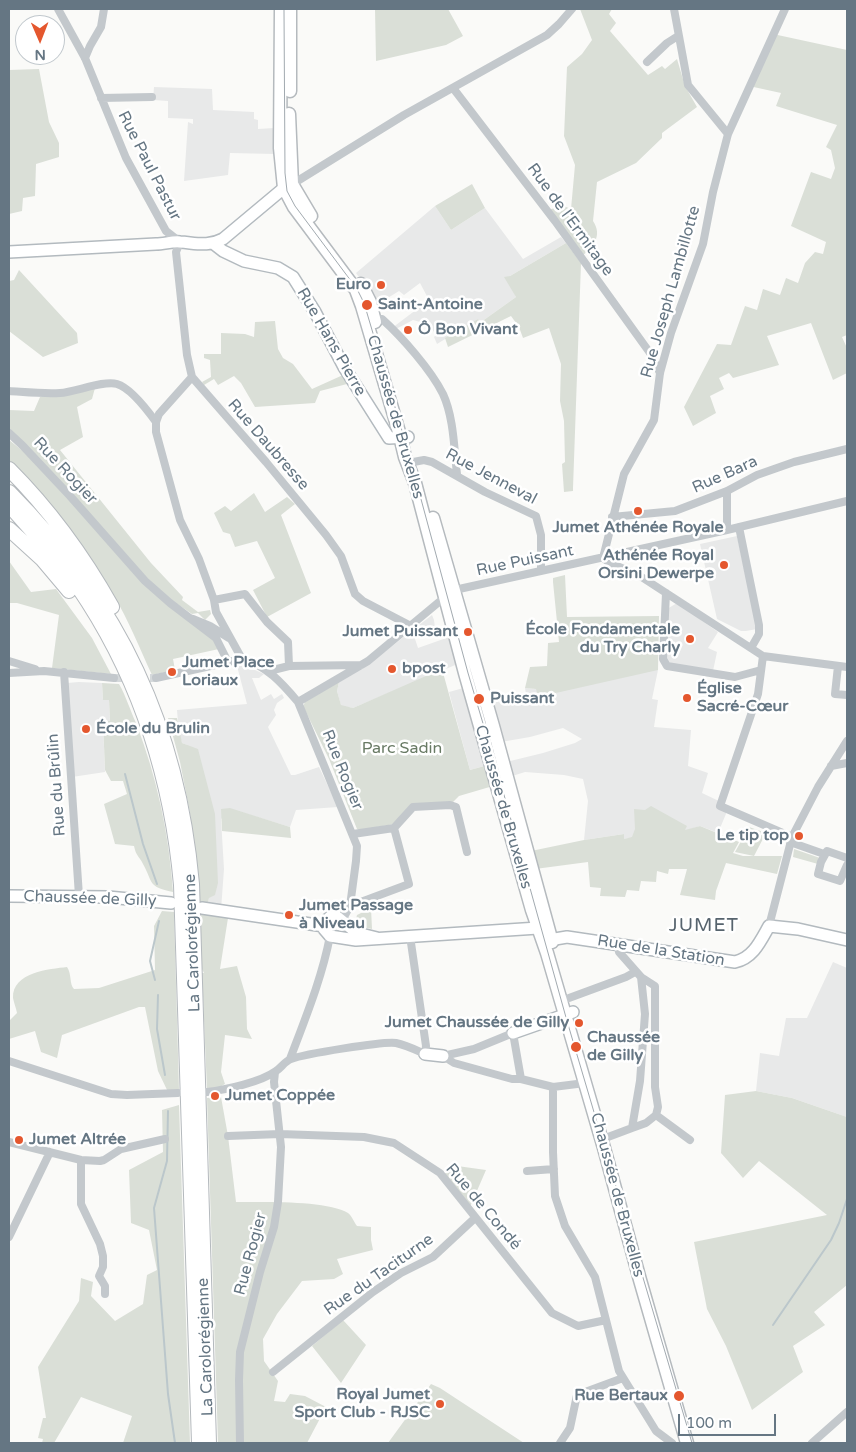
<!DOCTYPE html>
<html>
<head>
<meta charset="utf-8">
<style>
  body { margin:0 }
  #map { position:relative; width:856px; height:1452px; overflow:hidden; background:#fafaf8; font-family:"Varela Round",sans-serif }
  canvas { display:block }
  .frame { position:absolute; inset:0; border:10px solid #657683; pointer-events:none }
  .north { position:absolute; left:15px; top:15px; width:50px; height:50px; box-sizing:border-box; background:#fff; border:1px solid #c1c8cd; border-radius:50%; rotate:179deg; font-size:14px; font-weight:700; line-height:20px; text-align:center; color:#657683 }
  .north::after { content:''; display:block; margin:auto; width:18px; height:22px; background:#e4572e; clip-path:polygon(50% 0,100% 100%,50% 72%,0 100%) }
  .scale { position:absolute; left:678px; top:1414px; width:98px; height:22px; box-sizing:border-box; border:2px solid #657683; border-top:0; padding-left:6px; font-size:15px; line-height:18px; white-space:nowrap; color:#657683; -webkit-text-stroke:4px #fff; paint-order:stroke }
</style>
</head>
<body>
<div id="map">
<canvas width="856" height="1452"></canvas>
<div class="frame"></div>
<div class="north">N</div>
<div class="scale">100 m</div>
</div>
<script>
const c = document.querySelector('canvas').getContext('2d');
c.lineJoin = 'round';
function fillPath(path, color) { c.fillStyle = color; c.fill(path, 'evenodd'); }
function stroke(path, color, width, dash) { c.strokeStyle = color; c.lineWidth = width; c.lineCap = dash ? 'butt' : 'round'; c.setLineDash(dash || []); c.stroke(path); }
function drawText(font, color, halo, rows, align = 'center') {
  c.font = font + ' "Varela Round",sans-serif'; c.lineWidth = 5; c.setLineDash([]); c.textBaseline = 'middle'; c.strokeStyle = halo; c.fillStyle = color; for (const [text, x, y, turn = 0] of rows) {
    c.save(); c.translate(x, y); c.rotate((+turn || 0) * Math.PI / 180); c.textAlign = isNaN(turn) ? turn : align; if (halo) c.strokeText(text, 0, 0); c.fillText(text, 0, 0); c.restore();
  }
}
const built = new Path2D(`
  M154,87L212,89L213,110L254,112V119L258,120V129L274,128V145L275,154L230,153L228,175L184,181L188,122L193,124V119L168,118V101L153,100Z
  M435,206L451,230L485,208L523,259L561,237L566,243L510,276L516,297L481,322L478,319L437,344L434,337L436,335L432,329L429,331L424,323L413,320L394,330L392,328L429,300L420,283L404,295L399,291L378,304L356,273Z
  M737,536L757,629L746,631H741L717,619L700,544Z
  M677,603L718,632L708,648L717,652L713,671L668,663L666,661L667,609Z
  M432,615L434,620L435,628L414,636L418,648L452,636L460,663L353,708L341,706L337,691L339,682L369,664Z
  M244,665L264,674L259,678H252L261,700L271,694L274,699L282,694L284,698L277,703L274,710L276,715L268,727L291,775H295L319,767L338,807L296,810L290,827L231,809L221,819L224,869L221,910L207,908L209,898L187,745L182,743L179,734L177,710L247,704L237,666Z
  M649,669L658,670L652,699L658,700L654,727L691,730L688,766L708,773L702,793L721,802L728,809L718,833L700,826L685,831L624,839V834L584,840L588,801L583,779L564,775L525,772L506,778L502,763L543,753L575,743L582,739L563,728L530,737L501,742L489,700L500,695L526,694L525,688L537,689L538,697Z
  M79,682L102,683L103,700H109L110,722H103L105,772L72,777L67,683Z
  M467,687L488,765L470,770L449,692Z
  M833,962L847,968V1117L792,1098L756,1091L760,1053L779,1056L786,1018H807Z`);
const green = new Path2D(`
  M375,9H448L463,36L446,45L376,61Z
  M580,9H612L609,14L616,23L610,31L648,75L662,66L665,69L677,59L685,86L697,107L662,133V138L636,163L597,182L593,221C603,236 593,247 581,257L547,210L564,206L571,209L575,165L564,136L567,67L582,54L592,40Z
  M773,34L847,50V335L842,337L847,348V373L833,380L811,323L767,336L779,365L733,378L729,373L719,378L724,389L710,396L716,413L693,426L684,407L717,344L731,345L745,306L757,310L763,289L780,295L786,278L798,283L805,263L815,252L823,254L826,242L791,226L811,172L831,179L835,168L831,150L826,147L837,125L776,106L781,93L749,86Z
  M39,69L49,122L59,143V157L36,164L35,196L23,198L22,211L9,214V70Z
  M472,184L485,208L451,230L435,206Z
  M566,243L581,263L573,488V491L564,492L562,464L565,462L564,421L560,401L561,364L549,328L523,338L519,327L511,316L448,347L445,338L478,319L481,322L516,297L504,277L510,276Z
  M19,270L77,333L78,343L43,357L9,331V281L14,280Z
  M275,321L278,349L283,358L293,364L312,389L343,375L347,384L320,391L315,403L255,407L241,383L234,376L218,385L214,379L204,385L202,382L211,377L210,360L204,358V354H221V333L245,334L254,337L255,322Z
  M95,388L92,399L77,407L83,437L60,450L151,563L183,597L182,600L198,612L210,610L211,614L205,620L198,613L192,614L164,595L217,643L219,649L173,659L175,670L152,675C140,649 129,621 114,596C84,547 48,503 9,461V440L28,455L9,436V410L34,411L40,397Z
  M254,493L265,512L287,497L295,504L281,515L311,593L267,617L253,590L275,578L257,541L235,547L230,534L223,532L214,513L225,506L231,511Z
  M9,561L31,592L56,589L92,638L111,674L52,668L59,615L17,603H9Z
  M565,575L567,617L659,616L658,670L538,697L536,689L525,688L530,667L547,666L548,643L559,642L553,582V578Z
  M442,669L470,770L488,765L493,786L459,796L453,802L410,805L394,824L360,830L357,829L329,759L303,706L305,702L339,682L337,691L341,705L353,708Z
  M102,683L119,684C126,696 130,710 136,723C157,777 169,834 173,892C147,886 154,884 143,864C139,856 136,856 134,846L115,844L104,804L127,794L123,781H111L105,770L103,722L110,721L109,700H103Z
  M168,718H177L182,743L198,749L215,814L218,883L215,895L209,898L207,908L200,906L190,813L180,762Z
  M651,806L687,826L685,830L700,826L739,842L733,853L743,856H782L777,874L726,863L716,891L715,900L680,895L687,869H669L668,874L657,871L656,882L641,881L639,891L627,890L625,897L600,896L601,888L590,887L588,862L535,869L531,851L584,840L624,834V839L632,837L635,829L634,809L645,810Z
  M230,808L290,827L291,838L222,831L221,809Z
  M749,827L766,833L754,856L735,852Z
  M794,849L820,858L818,864L793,857Z
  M371,908L372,929L362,927L355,923L357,915Z
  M162,911L174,912L179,1090L168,1092L158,1071L145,1007H139L62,1035L57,1058L41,1052L35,1031L9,1039V1021L17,1013C16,1008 14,1003 13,998C12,972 50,969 67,967C72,974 69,984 74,989L99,988L155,970L154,926Z
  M200,913H227L228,918L220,969L237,966L246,997L247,1029L252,1039L225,1035L221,1072L225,1084L218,1088L207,1089L202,973H204L202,969Z
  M756,1091L792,1098L847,1117V1285L814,1312L825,1325L793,1346L803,1372L752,1410L726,1346L707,1309L694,1242L827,1215L759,1161L743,1178L721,1153L725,1095Z
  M221,1097L228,1136L236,1202C262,1202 328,1200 348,1213C352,1216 354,1222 357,1226L371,1227V1240L373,1250L337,1259L343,1274L334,1279L302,1281L277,1314L263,1339L264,1361L278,1381L274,1401L285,1402L290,1394L305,1396L326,1407L307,1443H218L207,1098Z
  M179,1105L190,1443H123L132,1416L81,1397L54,1443H42L43,1439L38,1438L43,1418H46L38,1367L79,1301L81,1278L93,1282L91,1296L115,1321L143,1304L147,1275L157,1270L149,1230L131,1223L129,1170L163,1152L162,1110Z
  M450,1165L486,1170L470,1207L445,1174Z
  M343,1320L366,1345L341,1383L312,1346Z
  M431,1384L440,1388L524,1443H388Z`);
const stream = new Path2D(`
  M125,774L143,844L157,884
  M155,980L150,961L159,921
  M158,995L157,1029L165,1075
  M168,1111L167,1161L154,1208L168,1394L175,1443
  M773,1325L831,1240L839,1223L847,1199`);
const streetTunnel = new Path2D(`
  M114,678H156`);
const street = new Path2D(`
  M58,9L85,58L126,158L166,231L180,242L176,252L187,355L192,377L266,462L326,535L341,556L355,594L363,601L411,626
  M674,9L688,85L728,134
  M85,58L90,46L101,27L104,9
  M647,62L667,43L678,36
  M453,88L555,221L650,353L660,373
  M101,98L152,97
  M291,185L404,115L547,35L559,24L572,9
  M373,321L382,319C402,337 431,370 443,394C454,418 454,449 457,474
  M192,377L159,414L156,422V432L180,520L199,559L214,600L216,612L242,659
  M9,391C25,392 43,394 60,393C75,392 104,380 117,384C131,388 148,411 156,422
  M9,433L23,446L70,496L145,581L170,603L216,638L228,662
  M408,463L424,460L432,462L485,492L536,516L541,535V571
  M612,517L675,511L727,491L757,475L794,462L847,449
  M739,527L759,625V634L751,648
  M727,530V491
  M603,558L624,474L654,420L660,373L671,333L703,244L713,192L728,134L785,9
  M603,558L610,563L640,576L763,656L847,667
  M666,593L663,659L667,666L735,677L761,670
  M214,600L245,594L267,622L288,642L289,666
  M193,619L210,626L229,638
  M763,656L758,694L720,806L792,837
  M242,659C266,665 282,683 298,702L357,846L356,861L350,906L345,915L340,918
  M9,661L35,669
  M838,666L835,694L847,695
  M269,671L289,666L361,665
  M64,672L79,896
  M9,673L44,671L114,678
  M156,678L242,659
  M298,702L368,661L439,602L459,589L727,530L847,501
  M831,766L847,763
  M353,834L394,828L413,807L450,805L456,807L467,852
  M790,842L824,854
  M847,858L827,851L821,862L818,874L840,881L847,865
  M350,906L409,884L394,828
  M769,926L792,837L818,787L847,741
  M641,977L655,986V1087L658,1107L656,1115
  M569,998L626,977L635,972
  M443,1056L454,1063L512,1079H521L553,1087L585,1083
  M443,1056L474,1049L513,1033L521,1079
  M290,1059C305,1019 322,978 330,936
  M9,1061L111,1094L127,1095L178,1093
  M553,1087V1152L555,1196L565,1226L595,1277L619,1371L656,1431L672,1443
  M207,1092C225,1090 261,1082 276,1071C281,1068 285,1061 291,1059C304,1054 384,1041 396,1043C406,1045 416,1050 425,1054L426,1046L410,936
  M632,1128L646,1123L656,1115L690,1140
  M228,1136L280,1134L364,1137L394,1143L440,1173L552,1313L578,1326L606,1320
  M608,1137L632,1128L640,1081L645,1014L641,977L619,952L618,944
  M9,1142L81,1160L100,1161L104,1160L121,1149L165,1139
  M81,1160V1204L100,1244L103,1256V1267L99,1276L105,1286V1294
  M527,1171L554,1169
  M9,1237L50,1152
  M273,1372L373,1292L401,1273L433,1257L475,1218
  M240,1443L239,1380L240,1352L260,1272L274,1227L278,1202L281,1147L274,1082L275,1072
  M560,1443L570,1428L577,1395L623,1378
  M812,1443L847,1412`);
const secondary = new Path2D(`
  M214,244L223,251L244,261L278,268L293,277L315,312L344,367L389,438L408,437
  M9,252L156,244C164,244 173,241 180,242C196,243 208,247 223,239L284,188
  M9,896L108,897L171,903
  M202,908L324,926
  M377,938L357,933L336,916L330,917L325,922L324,929L330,936L356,940L538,928
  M543,941L567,937L735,962C753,958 760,942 769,926L798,929L847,940
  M513,1033L573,1012
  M425,1054L443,1056`);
const primary = new Path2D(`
  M281,9L280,148L284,188L294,207L356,290L362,306L399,432L405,457L415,483L465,673L532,910L547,953L604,1148L640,1280L687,1443
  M290,91V9
  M289,114L292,184L311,216
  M361,284L370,302L375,322
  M433,518L493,726L552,942`);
const highway = new Path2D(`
  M9,469C49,509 84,557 112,607
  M9,492C120,604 178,727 192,884L209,1443
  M9,505C36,536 66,567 88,602C143,688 172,784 181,885L199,1443
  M9,529L42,559L69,591`);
const tram = new Path2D(`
  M284,9L285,173L287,191L295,206L357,289L364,303L408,451L468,673L501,784L567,1021L692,1443`);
const markers = [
  [381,285,5,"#e4572e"],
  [367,305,6,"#e4572e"],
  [408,330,5,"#e4572e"],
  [638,511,5,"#e4572e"],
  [724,565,5,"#e4572e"],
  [468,632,5,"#e4572e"],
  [690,639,5,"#e4572e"],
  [392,669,5,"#e4572e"],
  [172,672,5,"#e4572e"],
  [687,698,5,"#e4572e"],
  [479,699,6,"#e4572e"],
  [86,729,5,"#e4572e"],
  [799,836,5,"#e4572e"],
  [289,915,5,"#e4572e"],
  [579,1023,5,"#e4572e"],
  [576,1047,6,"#e4572e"],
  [215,1096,5,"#e4572e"],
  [19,1140,5,"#e4572e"],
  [679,1396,6,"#e4572e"],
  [440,1404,5,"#e4572e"]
];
const streetNames = [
  ["Rue Paul Pastur",149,166,63],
  ["Rue de l'Ermitage",570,220,54],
  ["Rue Joseph Lambillotte",671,292,-74],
  ["Rue Hans Pierre",331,342,60],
  ["Chaussée de Bruxelles",395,417,74],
  ["Rue Daubresse",268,445,49],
  ["Rue Rogier",65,471,47],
  ["Rue Bara",725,475,-24],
  ["Rue Jenneval",491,477,28],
  ["Rue Puissant",525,561,-12],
  ["Rue Rogier",342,770,68],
  ["Rue du Brûlin",57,785,-94],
  ["Chaussée de Bruxelles",503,807,74],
  ["Chaussée de Gilly",90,899,2],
  ["La Carolorégienne",193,943,-92],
  ["Rue de la Station",661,951,9],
  ["Chaussée de Bruxelles",617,1195,75],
  ["Rue de Condé",483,1207,50],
  ["Rue Rogier",251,1254,-75],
  ["Rue du Taciturne",379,1275,-35],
  ["La Carolorégienne",206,1347,-92]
];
const poiNames = [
  ["Euro",371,285,"right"],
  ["Saint-Antoine",378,305],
  ["Ô Bon Vivant",418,330],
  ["Jumet Athénée Royale",638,528,"center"],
  ["Athénée Royal",714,556,"right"],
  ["Orsini Dewerpe",714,574,"right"],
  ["École Fondamentale",680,630,"right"],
  ["du Try Charly",680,648,"right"],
  ["Jumet Puissant",458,632,"right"],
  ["Jumet Place",182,663],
  ["Loriaux",182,681],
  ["bpost",402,669],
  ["Église",697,689],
  ["Sacré-Cœur",697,707],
  ["Puissant",490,699],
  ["École du Brulin",96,729],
  ["Le tip top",789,836,"right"],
  ["Jumet Passage",299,906],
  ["à Niveau",299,924],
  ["Jumet Chaussée de Gilly",569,1023,"right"],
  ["Chaussée",587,1038],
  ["de Gilly",587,1056],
  ["Jumet Coppée",225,1096],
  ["Jumet Altrée",29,1140],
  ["Royal Jumet",430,1395,"right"],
  ["Sport Club - RJSC",430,1413,"right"],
  ["Rue Bertaux",668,1396,"right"]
];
const parkNames = [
  ["Parc Sadin",402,749]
];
const quarterNames = [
  ["JUMET",704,926]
];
fillPath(built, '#e8e9e9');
fillPath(green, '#dadfd7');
stroke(stream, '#bbc7cb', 2);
stroke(streetTunnel, '#d5d9db', 8, [8, 4]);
stroke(secondary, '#b3babf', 14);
stroke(primary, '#b5babe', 15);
stroke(highway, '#b4b9bd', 16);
stroke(street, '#c3c8cc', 8);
stroke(secondary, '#fff', 11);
stroke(primary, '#fff', 12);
stroke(highway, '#fff', 14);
stroke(tram, '#a2aab0', 1);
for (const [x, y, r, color] of markers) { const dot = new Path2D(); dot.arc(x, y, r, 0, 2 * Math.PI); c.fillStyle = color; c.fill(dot); stroke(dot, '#fff', 2); }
drawText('16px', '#657683', '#fff', streetNames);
drawText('bold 16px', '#657683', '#fff', poiNames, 'left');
drawText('16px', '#687a64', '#fff', parkNames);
c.letterSpacing = '1px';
drawText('19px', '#57646e', '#fff', quarterNames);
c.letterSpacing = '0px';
</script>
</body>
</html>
